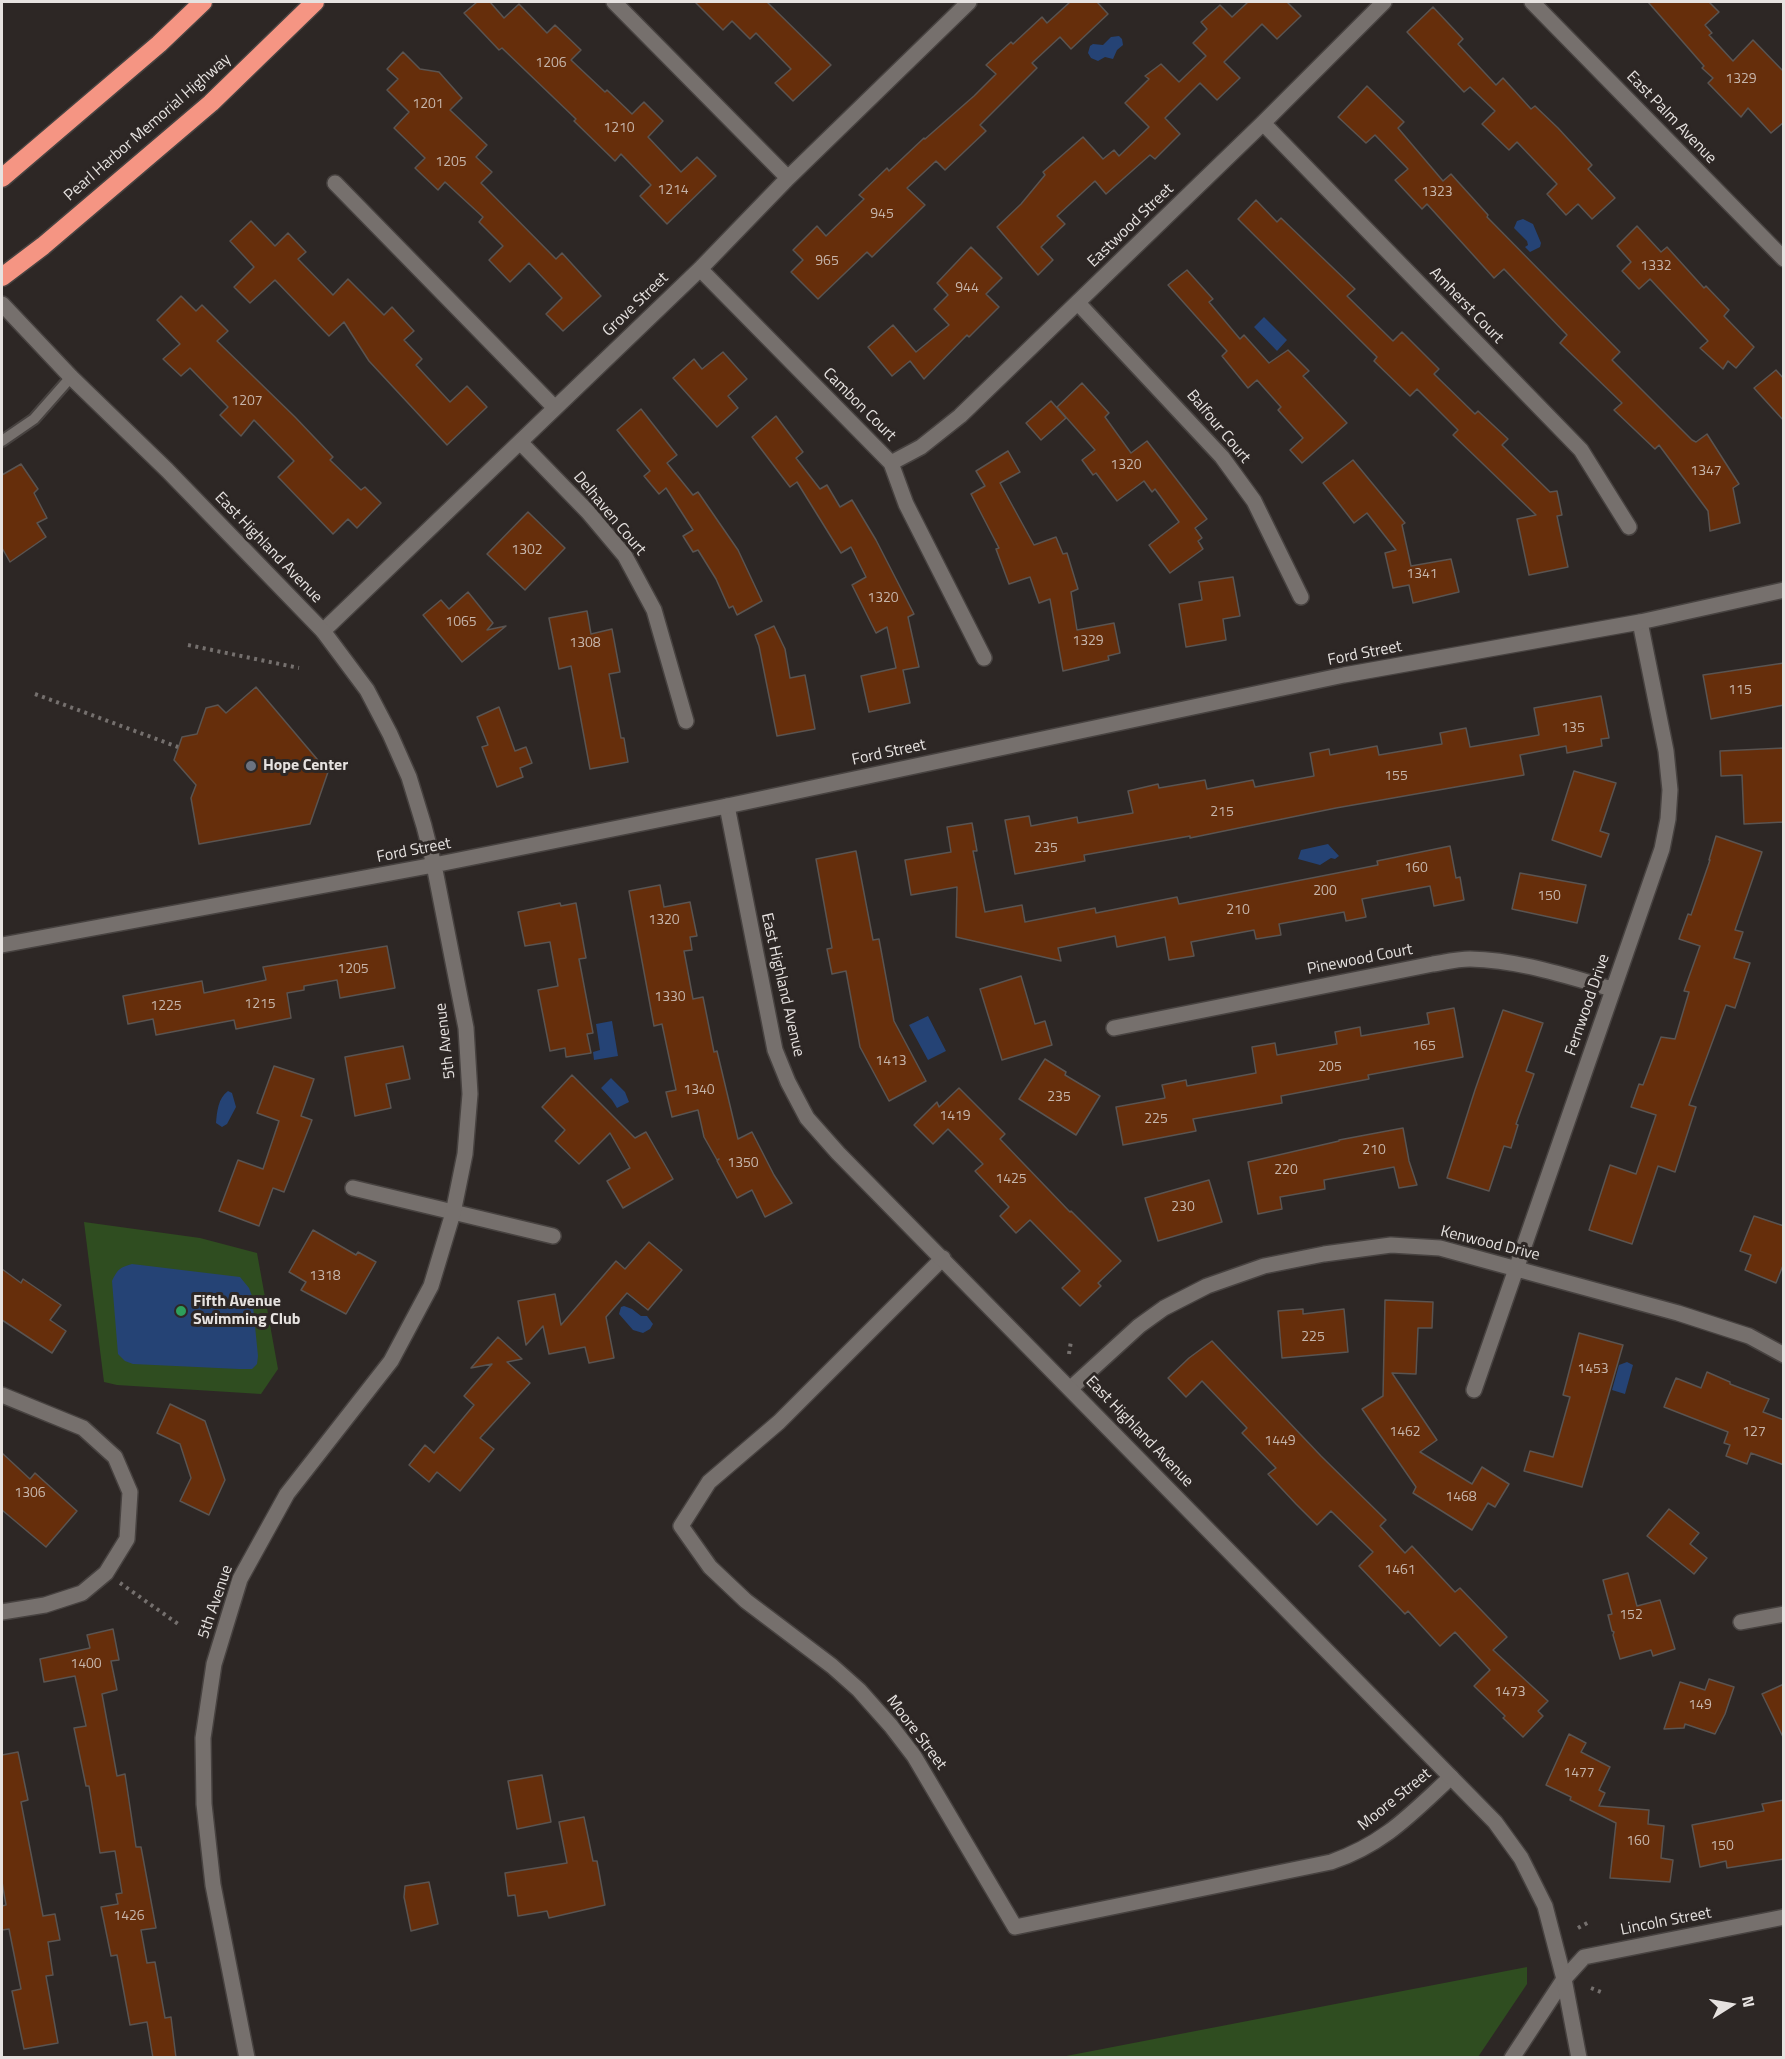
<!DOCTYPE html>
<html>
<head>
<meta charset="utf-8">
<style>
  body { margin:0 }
  #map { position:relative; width:1785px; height:2059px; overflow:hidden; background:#2d2725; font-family:"Titillium Web",sans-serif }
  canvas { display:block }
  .frame { position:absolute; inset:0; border:3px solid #e6e2e0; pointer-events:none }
  .north { position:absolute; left:1701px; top:1975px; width:60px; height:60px; -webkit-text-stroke:4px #2d2725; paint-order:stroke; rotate:79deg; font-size:16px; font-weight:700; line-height:24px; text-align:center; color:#e6e2e0 }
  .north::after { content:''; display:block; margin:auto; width:21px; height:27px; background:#e6e2e0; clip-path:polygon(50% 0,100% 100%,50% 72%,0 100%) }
</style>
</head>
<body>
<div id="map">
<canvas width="1785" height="2059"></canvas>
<div class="frame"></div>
<div class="north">N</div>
</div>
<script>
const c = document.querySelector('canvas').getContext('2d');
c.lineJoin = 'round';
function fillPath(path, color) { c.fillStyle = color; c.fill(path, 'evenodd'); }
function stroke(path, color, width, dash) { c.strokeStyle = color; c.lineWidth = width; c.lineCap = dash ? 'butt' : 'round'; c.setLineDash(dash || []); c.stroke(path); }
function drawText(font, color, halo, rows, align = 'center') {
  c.font = font + ' "Titillium Web",sans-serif'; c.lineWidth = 6; c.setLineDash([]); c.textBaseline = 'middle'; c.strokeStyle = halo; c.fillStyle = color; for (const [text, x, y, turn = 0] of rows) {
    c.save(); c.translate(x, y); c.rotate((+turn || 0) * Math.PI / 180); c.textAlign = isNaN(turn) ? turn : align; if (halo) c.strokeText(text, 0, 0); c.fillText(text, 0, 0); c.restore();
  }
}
const green = new Path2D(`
  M84,1222L200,1238L257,1253L278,1369L261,1394L117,1385L104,1382Z
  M1527,1967V1984L1478,2057H1061Z`);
const water = new Path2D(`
  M1119,36L1122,39L1123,45L1117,50L1113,59L1105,57L1098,61L1091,58L1088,53L1090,46L1093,44L1103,45L1111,37Z
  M1523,219L1533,224L1541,243L1540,247L1530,252L1525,247L1528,245L1527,241L1514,228L1517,221Z
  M1264,317L1287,340L1277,351L1254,327Z
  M1328,844L1339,856L1335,859L1331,858L1320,865L1298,859L1301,850Z
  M928,1016L946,1051L928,1060L909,1025Z
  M612,1021L618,1056L594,1060L593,1052L600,1050L596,1024Z
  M611,1078L625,1092L629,1102L617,1108L612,1100L601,1088Z
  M228,1091L232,1093L236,1107L227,1124L222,1127L216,1123C217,1112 218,1098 228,1091Z
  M132,1264L240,1277L249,1288L252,1296L258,1356L257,1364L252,1369H239L133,1364L125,1361L118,1354L112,1281C117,1270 120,1267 132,1264Z
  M624,1306L632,1309L641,1316H647L653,1324L650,1329L643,1333L633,1330L619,1314L621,1307Z
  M1627,1362L1633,1365L1625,1394L1612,1390L1619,1365Z`);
const building = new Path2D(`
  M477,2H490L504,18L519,4L547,33L555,25L581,50L571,60L605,92L607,90L632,114L644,102L663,121L648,137L681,172L697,157L716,176L667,224L640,196L651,185L621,154L615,161L574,121L576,119L502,48L499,50L464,13Z
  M695,2H767L831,65L793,101L775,83L791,69L756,33L750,39L732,21L723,30Z
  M1070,2H1097L1108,14L1071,49L1060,37L1032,63L1037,68L980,125L986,131L945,170L936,161L907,188L925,205L872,257L867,252L818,299L791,272L803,260L793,250L817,226L826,236L864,199L859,195L887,168L889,171L924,138L925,139L974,96L996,74L986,65L1011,42L1013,44L1042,17L1047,23Z
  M1248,2H1287L1301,16L1277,39L1262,24L1224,62L1240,78L1217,100L1200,83L1165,118L1180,134L1155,159L1150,155L1106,194L1095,181L1057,216L1065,224L1041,247L1053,260L1038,275L997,227L1021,204L1045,175L1043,172L1083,137L1103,159L1114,150L1119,156L1149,127L1125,103L1149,79L1145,76L1161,64L1179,82L1206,56L1193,43L1207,29L1201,22L1220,5L1232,17Z
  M1648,2H1709L1719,12L1705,25L1712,33L1709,35L1733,61L1753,40L1784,72V122L1771,133L1748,108L1741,117L1708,83L1713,78L1702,68L1704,66Z
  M1433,7L1463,39L1458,44L1496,85L1503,78L1531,109L1535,106L1558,128L1592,165L1588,169L1615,198L1592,219L1578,204L1566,215L1547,194L1557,184L1517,142L1509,150L1482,124L1495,111L1470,87L1464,92L1407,32Z
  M403,52L420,69L439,72L462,98L450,110L487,145L476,157L492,172L481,183L556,259L562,253L601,296L563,331L546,314L562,298L529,263L510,282L489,260L503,246L479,222L483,217L445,182L438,190L415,168L425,158L394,128L409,112L387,90L398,79L387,69Z
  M1367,86L1404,122L1398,128L1443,181L1451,174L1488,215L1487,217L1620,352L1612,360L1692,440L1696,442L1707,434L1739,484L1733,488L1740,523L1710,531L1708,511L1659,445L1655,449L1614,410L1622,403L1560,343L1567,335L1504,269L1494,278L1427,204L1422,209L1395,180L1408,169L1375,135L1366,143L1338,117Z
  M1256,200L1277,222L1281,218L1355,289L1347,296L1393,341L1402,332L1439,369L1434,374L1475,414L1478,411L1508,439L1502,445L1550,492L1557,491L1562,515L1557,516L1568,567L1529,575L1517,519L1536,515L1453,435L1458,430L1417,389L1410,396L1374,361L1377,357L1238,219Z
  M251,221L275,246L288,233L306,252L298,259L333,295L348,279L384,315L392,307L414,331L404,340L422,359L416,365L450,402L467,386L487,407L447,445L369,361L344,322L329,336L275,280L250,303L234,287L254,267L230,241Z
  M1637,226L1661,252L1667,247L1704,288L1706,286L1729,310L1724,316L1754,347L1736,368L1728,361L1723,369L1700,348L1708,341L1650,279L1639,289L1622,271L1631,262L1617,246Z
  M971,247L1002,278L986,294L999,307L969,337L967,335L924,379L910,361L892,376L868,347L893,325L916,352L949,325L934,309L948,295L937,283Z
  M1187,270L1213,299L1209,302L1240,339L1244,335L1269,363L1288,350L1309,371L1303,376L1347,423L1302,463L1290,450L1303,438L1278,410L1281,407L1257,380L1248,388L1222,356L1227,351L1168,285Z
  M181,296L196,311L202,305L228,331L217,341L295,417L333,457L330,460L361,490L365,487L381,503L357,528L348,519L333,534L278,477L294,461L254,420L241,436L220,415L228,407L190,368L181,376L163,359L180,344L157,320Z
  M723,352L747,379L728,396L738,408L717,427L673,378L694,359L702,369Z
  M1776,370L1784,379V421L1754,388Z
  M1082,383L1109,413L1105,417L1131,453L1147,441L1207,519L1195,528L1202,538L1198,541L1203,549L1170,573L1149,545L1179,522L1155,489L1152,492L1144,481L1117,501L1096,473L1093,475L1082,460L1095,450L1057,407Z
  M1051,401L1066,418L1041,440L1026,423Z
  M641,409L677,455L667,463L693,495L698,492L738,550L762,601L737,615L733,606L729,608L716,579L698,550L693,552L683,536L693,530L666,488L659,494L644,476L650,471L617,430Z
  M776,416L803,452L796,458L820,489L827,485L840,507L852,500L876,540L914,614L908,617L919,667L903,670L910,703L869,712L861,676L896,668L887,627L876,633L852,585L866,577L851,547L841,553L797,482L790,487L752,437Z
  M1008,451L1020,472L1000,483L1034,545L1056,537L1063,554L1067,553L1078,589L1071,592L1077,630L1114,623L1120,653L1108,656L1109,660L1063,671L1050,599L1039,603L1030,577L1009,584L996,549L999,548L971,494L985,486L976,471Z
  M1353,460L1405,523L1402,525L1411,566L1451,559L1459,592L1413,603L1409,585L1393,588L1385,553L1396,550L1367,513L1354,523L1323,483Z
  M21,464L38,489L34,493L47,518L37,523L46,537L10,562L2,548V475Z
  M528,512L565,548L525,590L487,554Z
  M1233,577L1240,616L1223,619L1226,640L1186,647L1179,604L1202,600L1199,582Z
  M468,592L493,623L487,630L506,626L462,662L423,615L441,600L449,609Z
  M587,611L591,634L612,629L620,672L609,674L621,738H624L628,762L590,769L571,666L559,669L549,618Z
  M774,626L785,649L790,678L805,675L815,729L777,736L759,646L755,635Z
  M1784,663V705L1711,719L1703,675Z
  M256,687L328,772L310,824L199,844L191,798L196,785L174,760L182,737L197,734L206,708L218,705L226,713Z
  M1601,696L1609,738L1601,739L1602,746L1567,753L1566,746L1520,755L1524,775L1336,808L1190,838V836L1084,855L1085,861L1015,874L1005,820L1029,816L1031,826L1077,817L1078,823L1133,813L1128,791L1158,784L1159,788L1205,780L1207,789L1253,780L1255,787L1314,776L1310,753L1329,749L1330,755L1377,746L1379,755L1442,744L1440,733L1466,728L1470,747L1539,735L1534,708Z
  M499,707L515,751L526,747L532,763L520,768L523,777L497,787L482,747L488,745L477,717Z
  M1784,748V822L1744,824L1742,775L1721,776L1720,751Z
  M1574,771L1616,783L1600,831L1609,834L1601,857L1552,840Z
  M972,823L977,851H973L985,912L1022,905L1025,922L1095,908L1096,913L1177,897L1179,904L1378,865L1377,861L1450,846L1456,878L1460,877L1464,900L1434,906L1430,886L1362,899L1366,917L1346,921L1344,912L1279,924L1281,935L1256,939L1254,930L1191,942L1194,956L1169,960L1165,937L1117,947L1115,936L1058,948L1061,961L956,937L957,887L911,895L905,860L951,852L947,827Z
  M1716,836L1762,852L1735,930L1743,932L1734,958L1750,963L1735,1008L1726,1005L1689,1105L1696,1107L1675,1172L1658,1166L1632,1244L1589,1230L1610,1165L1636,1174L1656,1115L1631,1107L1639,1084L1643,1085L1661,1037L1675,1039L1689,992L1684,991L1700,946L1679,939L1688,914L1691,915L1710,860H1709Z
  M856,851L873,940L879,939L894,1021L926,1081L889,1101L860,1047L846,971L832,974L827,949L832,948L816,859Z
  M1520,873L1586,885L1577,923L1512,909Z
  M660,885L664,907L690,902L697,936L690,937L692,950L684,951L693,999L703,997L714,1052L717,1051L738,1139L752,1132L774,1175L792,1203L765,1217L752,1190L737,1198L717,1161L719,1159L717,1160L704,1137L698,1110L672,1117L666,1092L676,1090L662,1024L654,1026L629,891Z
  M560,903L561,906L576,903L586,958L579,959L593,1033L587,1034L591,1053L566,1057L565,1048L550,1051L538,990L558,986L550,942L525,946L518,912Z
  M387,946L395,988L340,998L337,980L304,986V990L287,993L291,1018L236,1029L234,1020L156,1035L153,1019L128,1024L123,996L202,981L204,993L266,980L263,967Z
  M1021,976L1035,1024L1045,1021L1052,1045L1002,1060L980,989Z
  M1454,1008L1463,1057L1368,1075L1369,1079L1281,1096L1282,1103L1193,1119L1196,1131L1123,1145L1116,1107L1165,1098L1162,1085L1186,1080L1187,1086L1256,1073L1252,1047L1275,1043L1277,1055L1337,1044L1335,1032L1360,1027L1361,1036L1429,1024L1427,1013Z
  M1503,1010L1543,1023L1526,1071L1534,1074L1516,1124L1518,1125L1511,1148L1504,1146L1489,1191L1447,1178L1475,1090Z
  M403,1046L410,1079L386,1084L391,1108L355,1116L345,1057Z
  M1045,1059L1066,1072L1065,1075L1100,1096L1076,1135L1019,1099Z
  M274,1066L314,1079L301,1116L312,1120L284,1192L273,1188L259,1226L219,1211L238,1160L263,1169L279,1121L257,1113Z
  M572,1075L635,1138L646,1132L673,1179L623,1208L607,1181L630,1168L610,1133L579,1164L555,1141L565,1130L542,1107Z
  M959,1088L1005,1134L1000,1139L1070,1212L1071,1211L1121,1261L1098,1283L1101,1286L1080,1306L1062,1288L1080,1271L1030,1220L1016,1233L1000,1216L1009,1207L975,1171L983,1164L948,1129L933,1144L914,1125L937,1102L939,1107Z
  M1403,1128L1409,1161L1417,1185L1399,1188L1394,1167L1324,1180L1325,1189L1280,1197L1282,1209L1258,1214L1248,1162L1339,1141V1140Z
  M1209,1180L1222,1222L1158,1241L1145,1198Z
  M1754,1216L1784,1226V1263L1776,1283L1745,1270L1751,1255L1740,1251Z
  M313,1230L356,1255L358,1252L376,1262L346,1314L301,1290L306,1282L289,1272Z
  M649,1242L682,1270L648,1310L627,1293L606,1317L614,1358L589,1363L585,1347L549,1354L543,1326L526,1345L518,1301L555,1294L561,1325L616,1261L625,1269Z
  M2,1269L21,1283L23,1279L61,1305L50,1320L66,1331L52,1353L2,1320Z
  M1385,1300L1433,1302L1432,1328H1418L1416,1374L1392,1373L1437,1440L1420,1452L1472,1484L1482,1467L1509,1484L1495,1507L1488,1503L1472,1530L1413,1493L1416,1487L1362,1409L1383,1396Z
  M1303,1309V1314L1344,1309L1348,1352L1282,1358L1278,1311Z
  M1579,1333L1623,1345L1582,1487L1524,1471L1530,1451L1553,1457L1570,1397L1563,1395Z
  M498,1337L522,1359L507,1362L530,1383L480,1438L494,1449L460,1491L437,1472L429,1482L409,1465L425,1445L434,1453L474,1405L464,1396L492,1364L471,1368Z
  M1212,1341L1321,1456L1386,1520L1380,1526L1405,1553L1412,1546L1455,1592L1460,1588L1507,1637L1493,1650L1548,1701L1538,1711L1543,1716L1523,1737L1503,1718L1505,1716L1474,1686L1490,1670L1455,1632L1440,1646L1408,1611L1405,1614L1359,1566L1373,1552L1331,1511L1317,1525L1296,1504L1268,1474L1276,1468L1242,1433L1247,1428L1202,1381L1186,1397L1168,1378L1189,1358Z
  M1707,1372L1730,1382V1384L1769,1399L1763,1412L1784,1420V1465L1751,1453L1747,1464L1726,1456L1730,1445L1724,1443L1728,1432L1664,1407L1676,1378L1701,1388Z
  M170,1404L205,1421L225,1480L209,1515L180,1501L191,1478L180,1444L157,1433Z
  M2,1453L30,1479L35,1473L77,1511L46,1547L2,1510Z
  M1669,1509L1699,1533L1690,1544L1707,1558L1694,1574L1647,1536Z
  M1628,1573L1637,1606L1660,1600L1675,1649L1653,1656L1651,1650L1620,1659L1613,1635L1614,1632L1612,1631L1608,1615L1612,1614L1603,1580Z
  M113,1629L119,1660L111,1661L117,1690L102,1694L117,1776L125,1774L136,1847H141L156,1928L141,1930L147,1963L155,1962L165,2018L171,2017L176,2058H153L147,2022L130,2025L117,1955L111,1956L101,1907L118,1904L116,1894L122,1893L115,1851L100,1853L89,1786H86L74,1728L86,1726L75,1676L44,1682L40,1659L90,1648L87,1635Z
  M1709,1679L1734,1687L1725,1714L1715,1734L1685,1724L1684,1728L1664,1729L1680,1682L1705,1690Z
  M1784,1684V1739L1762,1694Z
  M1569,1734L1586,1743L1581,1752L1610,1767L1599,1790L1605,1793L1599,1806L1649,1810L1648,1824L1664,1826L1661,1858L1673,1860L1670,1882L1610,1878L1616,1823L1570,1800L1571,1797L1546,1785Z
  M18,1752L28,1800L21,1802L43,1916L55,1914L60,1940L48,1942L53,1975L46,1976L58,2043L24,2049L12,1991L21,1989L9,1929L2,1930V1906L6,1905L2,1882V1755Z
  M542,1775L551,1822L517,1829L508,1781Z
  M1784,1800V1859L1727,1868L1726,1861L1700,1867L1692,1825L1764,1811L1762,1804Z
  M584,1817L593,1861H597L605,1905L549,1918L547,1911L518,1916L515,1895L508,1896L505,1873L567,1863L559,1822Z
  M429,1882L438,1924L411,1931L404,1897L405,1886Z`);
const path = new Path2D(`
  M188,645L299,668
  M35,694L178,747
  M1069,1354L1071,1341
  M120,1583L181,1626
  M1578,1928L1589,1922
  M1591,1988L1601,1992`);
const service = new Path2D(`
  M2,441L34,419L71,377`);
const minor = new Path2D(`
  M614,2L788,178
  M1263,123L1581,450L1629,527
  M335,183L555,408
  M700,269L891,463L906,504L984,658
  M1078,303L1222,457L1254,501L1301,597
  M520,442L588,512L625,556L654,610L686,721
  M891,463L921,447L960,416L1263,123L1384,2
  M323,631L700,269L788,178L969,2
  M1114,1028L1433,964C1445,962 1458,959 1470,959C1519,960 1566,976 1612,989
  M353,1188L553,1236
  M943,1258L779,1422L709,1482L681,1526L710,1567L746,1601L832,1666L859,1690L891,1726L914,1756L1015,1927L1331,1862C1384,1844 1411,1814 1451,1777
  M1071,1388L1139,1326L1164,1308L1207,1286L1264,1266L1324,1254L1391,1245L1440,1248L1678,1313L1749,1336L1784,1355
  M1474,1390L1662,849L1668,819L1670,790L1666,751L1640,622
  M2,1395L83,1428L115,1457L130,1492L127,1539L106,1573L82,1593L45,1605L2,1612
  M1741,1622L1784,1614
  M1512,2058L1564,1979L1584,1957L1784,1917`);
const tertiary = new Path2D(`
  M1532,2L1784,259
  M727,806L775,1050L788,1082L807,1118L838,1153L1495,1822L1521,1858L1545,1906L1564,1979L1579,2058`);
const secondary = new Path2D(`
  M2,304L71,377L167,470L323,631L367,690L390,734L409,777L424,826L434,865L466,1028L470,1094L465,1154L453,1213L431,1286L391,1361L287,1494L240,1579L214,1664L203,1738L204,1804L213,1885L247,2058
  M2,945L434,865L727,806L1344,675L1640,622L1784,590`);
const motorway = new Path2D(`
  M2,178L159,44L203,2
  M2,277L43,246L211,103L315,2`);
const markers = [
  [251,766,6,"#6b7280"],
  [181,1311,6,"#2e9e5b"]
];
const numberNames = [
  ["1206",551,64],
  ["1329",1741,80],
  ["1201",428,105],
  ["1210",619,129],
  ["1205",451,163],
  ["1214",673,191],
  ["1323",1437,193],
  ["945",882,215],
  ["965",827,262],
  ["1332",1656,267],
  ["944",967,289],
  ["1207",247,402],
  ["1320",1126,466],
  ["1347",1706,472],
  ["1302",527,551],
  ["1341",1422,575],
  ["1320",883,599],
  ["1065",461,623],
  ["1329",1088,642],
  ["1308",585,644],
  ["115",1740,691],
  ["135",1573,729],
  ["155",1396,777],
  ["215",1222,813],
  ["235",1046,849],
  ["160",1416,869],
  ["200",1325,892],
  ["150",1549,897],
  ["210",1238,911],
  ["1320",664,921],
  ["1205",353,970],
  ["1330",670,998],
  ["1215",260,1005],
  ["1225",166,1007],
  ["165",1424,1047],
  ["1413",891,1062],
  ["205",1330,1068],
  ["1340",699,1091],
  ["235",1059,1098],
  ["1419",955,1117],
  ["225",1156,1120],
  ["210",1374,1151],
  ["1350",743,1164],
  ["220",1286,1171],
  ["1425",1011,1180],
  ["230",1183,1208],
  ["1318",325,1277],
  ["225",1313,1338],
  ["1453",1593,1370],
  ["1462",1405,1433],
  ["127",1754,1433],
  ["1449",1280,1442],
  ["1306",30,1494],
  ["1468",1461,1498],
  ["1461",1400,1571],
  ["152",1631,1616],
  ["1400",86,1665],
  ["1473",1510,1693],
  ["149",1700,1706],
  ["1477",1579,1774],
  ["160",1638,1842],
  ["150",1722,1847],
  ["1426",129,1917]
];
const streetNames = [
  ["East Palm Avenue",1671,118,46],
  ["Pearl Harbor Memorial Highway",148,128,-41],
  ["Eastwood Street",1131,226,-44],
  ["Grove Street",636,305,-44],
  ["Amherst Court",1466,306,46],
  ["Cambon Court",859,405,45],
  ["Balfour Court",1218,427,50],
  ["Delhaven Court",609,514,50],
  ["East Highland Avenue",268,548,46],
  ["Ford Street",1365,654,-11],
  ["Ford Street",889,753,-12],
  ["Ford Street",414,851,-11],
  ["Pinewood Court",1360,960,-11],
  ["East Highland Avenue",782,985,77],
  ["Fernwood Drive",1588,1005,-71],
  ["5th Avenue",446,1041,-97],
  ["Kenwood Drive",1490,1244,14],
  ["East Highland Avenue",1139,1432,46],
  ["5th Avenue",216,1602,-71],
  ["Moore Street",916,1733,53],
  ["Moore Street",1395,1800,-39],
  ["Lincoln Street",1666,1922,-11]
];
const poiNames = [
  ["Hope Center",263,766],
  ["Fifth Avenue",193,1302],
  ["Swimming Club",193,1320]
];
fillPath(green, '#2f4d20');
fillPath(water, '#254375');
fillPath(building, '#662e0b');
stroke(building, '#5a5451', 1.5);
stroke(service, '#474240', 14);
stroke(minor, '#474240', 18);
stroke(tertiary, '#474240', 18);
stroke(secondary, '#474240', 18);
stroke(motorway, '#474240', 21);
stroke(path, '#75706e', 4, [3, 4.5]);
stroke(service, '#76706d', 10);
stroke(minor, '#76706d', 15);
stroke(tertiary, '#76706d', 15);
stroke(secondary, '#76706d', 15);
stroke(motorway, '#f59583', 18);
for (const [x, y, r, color] of markers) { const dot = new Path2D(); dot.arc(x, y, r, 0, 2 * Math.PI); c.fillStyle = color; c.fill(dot); stroke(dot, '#2d2725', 2); }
drawText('14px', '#c6b5ab', null, numberNames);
drawText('16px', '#e6e2e0', '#2d2725', streetNames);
drawText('bold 16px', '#e6e2e0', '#2d2725', poiNames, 'left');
</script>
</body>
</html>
